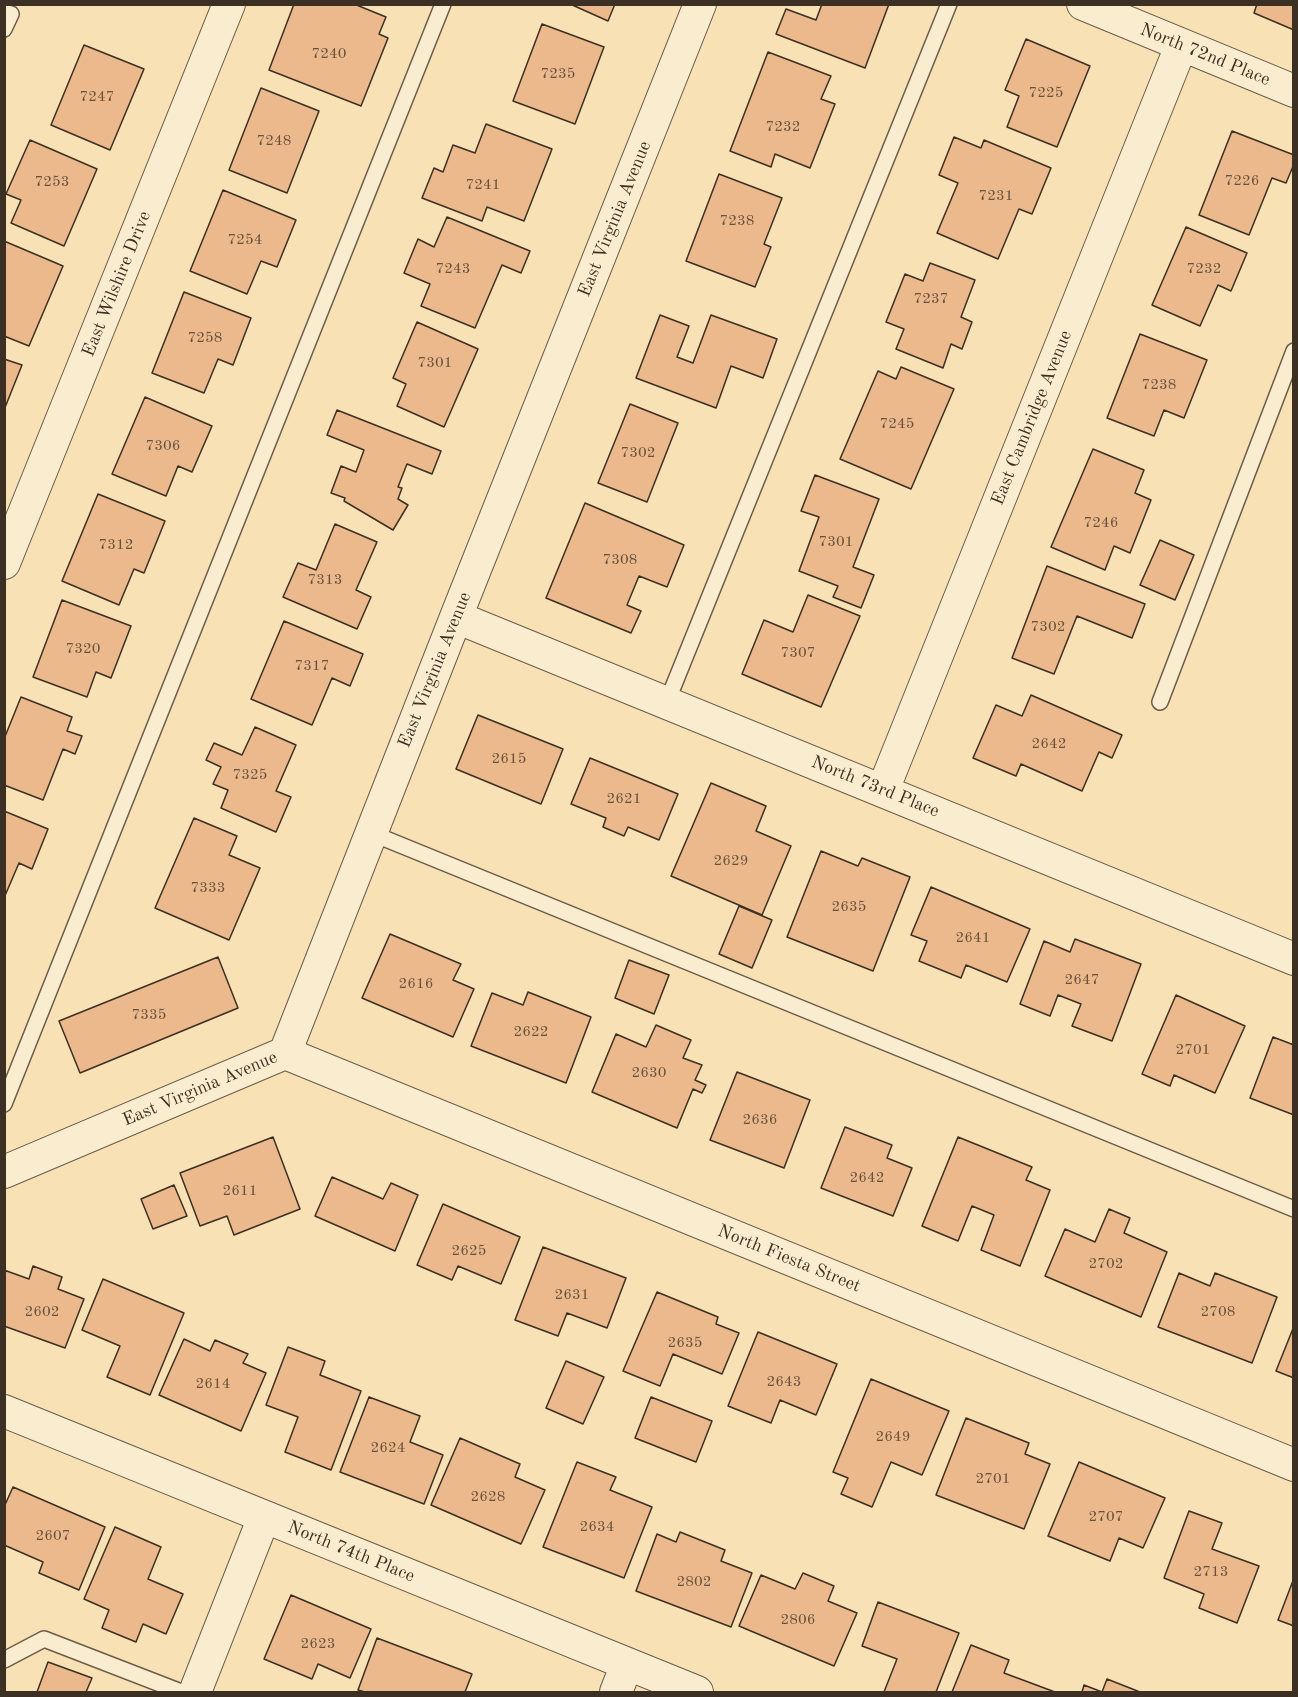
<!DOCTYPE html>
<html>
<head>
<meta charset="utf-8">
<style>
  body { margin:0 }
  #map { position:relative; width:1298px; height:1697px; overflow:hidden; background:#f7e1b5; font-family:"Old Standard TT",serif }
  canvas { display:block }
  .frame { position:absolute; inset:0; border:6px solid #3c2f23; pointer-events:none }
</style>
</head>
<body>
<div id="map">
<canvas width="1298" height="1697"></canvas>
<div class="frame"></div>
</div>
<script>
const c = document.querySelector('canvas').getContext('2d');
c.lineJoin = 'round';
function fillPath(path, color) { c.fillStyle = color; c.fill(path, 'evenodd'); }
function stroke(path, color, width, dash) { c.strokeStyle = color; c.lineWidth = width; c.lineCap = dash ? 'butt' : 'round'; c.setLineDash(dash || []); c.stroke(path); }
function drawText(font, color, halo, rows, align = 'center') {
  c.font = font + ' "Old Standard TT",serif'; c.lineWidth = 4.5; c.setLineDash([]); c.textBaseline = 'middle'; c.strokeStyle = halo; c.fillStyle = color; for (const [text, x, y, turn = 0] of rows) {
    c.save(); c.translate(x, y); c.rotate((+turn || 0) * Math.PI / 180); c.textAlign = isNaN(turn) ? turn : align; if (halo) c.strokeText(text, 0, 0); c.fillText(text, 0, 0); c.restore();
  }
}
const building = new Path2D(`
  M294,4H354L386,17L379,34L388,38L361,106L269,70Z
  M570,4H615L608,21Z
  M822,4H889L865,68L776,34L786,9L816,20Z
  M1257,4H1294V30L1254,13Z
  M542,24L604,47L575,124L513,101Z
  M1026,39L1090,66L1057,147L1007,127L1019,96L1005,90Z
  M84,45L144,69L110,150L51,125Z
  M768,52L831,76L821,99L835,104L810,168L775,154L771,167L730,151Z
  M261,88L319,111L287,193L229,170Z
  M486,124L552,149L524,221L487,207L482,221L422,198L434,168L443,172L453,145L475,153Z
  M1232,131L1294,155V164L1286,183L1272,178L1249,235L1199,215Z
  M954,137L981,148L984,140L1051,168L1032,214L1019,209L998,259L937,233L958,183L939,175Z
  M30,140L97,169L64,246L11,223L21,200L6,194Z
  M719,174L782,198L764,244L771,247L755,287L686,261Z
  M223,190L296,220L277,267L261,261L247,294L190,271Z
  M447,217L530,251L521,273L502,265L475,328L421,306L430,284L404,273L418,239L434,247Z
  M1186,227L1247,253L1231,291L1218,285L1200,326L1152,305Z
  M4,241L63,266L29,346L4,336Z
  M930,263L975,280L961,317L972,322L962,349L951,344L943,368L896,349L904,329L886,322L905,274L923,281Z
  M184,292L251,318L233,365L218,359L204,393L152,373Z
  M660,315L689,326L677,357L693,363L711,315L777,339L763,378L731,366L716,408L636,378Z
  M417,322L478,349L444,427L397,406L406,384L393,378Z
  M1140,334L1207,360L1184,418L1164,410L1154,436L1107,418Z
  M4,359L22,365L4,410Z
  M901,367L954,389L911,489L840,459L878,371L896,379Z
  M145,397L212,426L192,472L178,466L166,496L112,474Z
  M630,404L678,423L647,502L598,483Z
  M337,410L441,451L432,474L407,464L398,487L402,488L398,499L408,505L393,530L344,501L345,498L331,493L341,466L356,472L364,450L327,435Z
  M1093,449L1144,470L1135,493L1151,500L1130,553L1114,546L1105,570L1051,547Z
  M815,475L879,499L853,567L874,575L861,608L833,597L838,586L799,571L819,517L801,511Z
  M98,494L165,521L144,573L134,569L119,605L62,581Z
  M585,503L684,545L667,587L639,576L627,605L641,611L631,633L546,598Z
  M335,524L377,542L356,590L371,597L357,629L283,597L298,563L316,570Z
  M1160,540L1194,555L1175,600L1140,585Z
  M1047,566L1145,604L1132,638L1077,616L1054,674L1012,658Z
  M808,595L860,616L821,707L742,674L764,620L793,632Z
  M62,600L131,626L111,678L96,672L87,697L33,677Z
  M284,621L363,654L350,686L332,678L312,725L251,699Z
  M1031,695L1122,735L1112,758L1099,752L1082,791L1021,764L1016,776L973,758L996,705L1022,716Z
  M21,697L72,717L67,731L82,736L75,754L63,749L43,800L4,785V739Z
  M478,715L563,749L541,804L456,769Z
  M255,727L296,745L276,791L291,797L276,832L221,808L228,790L213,784L221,767L206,760L214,743L242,755Z
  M590,758L678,794L659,840L628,827L624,836L603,827L606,818L571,804Z
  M711,783L766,806L756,831L791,846L762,915L671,876Z
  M4,811L48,829L32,869L19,863L4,898Z
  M194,818L237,836L229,855L260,868L229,940L155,908Z
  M821,851L858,866L862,858L910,877L873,971L787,937Z
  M931,887L1030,929L1007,982L966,965L961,978L919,961L927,941L911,935Z
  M739,906L772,920L752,968L719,954Z
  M390,934L461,964L453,980L474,989L453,1037L362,998Z
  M1075,939L1141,964L1112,1041L1072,1026L1081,1004L1058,995L1050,1016L1020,1004L1044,941L1070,952Z
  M218,957L238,1008L80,1073L59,1021Z
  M629,960L669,975L654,1014L615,998Z
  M528,992L591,1017L566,1083L471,1046L492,993L523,1005Z
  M1176,995L1245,1026L1215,1093L1174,1075L1170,1086L1142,1074Z
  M656,1025L691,1040L683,1058L702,1065L695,1080L706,1085L702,1093L693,1089L677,1128L592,1092L616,1034L646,1047Z
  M1273,1037L1294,1045V1115L1250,1098Z
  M737,1072L810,1100L784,1168L710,1140Z
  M845,1127L892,1145L887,1158L912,1168L893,1216L821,1188Z
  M273,1137L300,1209L234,1235L227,1216L200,1226L180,1173Z
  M958,1137L1032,1167L1026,1180L1050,1190L1020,1266L981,1250L994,1215L972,1206L958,1241L922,1226Z
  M332,1177L383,1199L391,1183L418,1195L395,1251L315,1216Z
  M174,1185L187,1216L153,1229L141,1199Z
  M443,1204L520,1237L501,1284L458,1266L452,1280L417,1265Z
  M1109,1209L1130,1218L1124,1233L1167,1252L1141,1317L1045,1276L1065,1229L1095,1242Z
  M543,1247L626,1278L607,1328L567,1313L558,1336L515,1320Z
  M33,1266L62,1277L58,1289L84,1299L65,1348L4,1326V1270L29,1279Z
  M1179,1273L1210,1286L1215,1273L1277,1297L1252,1363L1158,1327Z
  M103,1279L184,1313L150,1395L107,1377L120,1346L82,1330Z
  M657,1292L718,1317L716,1324L739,1333L722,1374L673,1354L660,1386L623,1371Z
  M1294,1326V1378L1276,1371Z
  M758,1332L837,1364L816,1415L780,1400L771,1423L728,1406Z
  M184,1339L210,1351L215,1340L248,1354L243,1363L266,1373L241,1431L159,1395Z
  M288,1347L325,1361L320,1375L361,1391L331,1470L285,1452L298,1417L266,1405Z
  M566,1361L604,1377L583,1424L546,1408Z
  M871,1379L949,1411L922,1475L891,1462L872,1507L841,1494L848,1478L833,1472Z
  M369,1397L420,1416L410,1442L443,1455L424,1504L340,1472Z
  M651,1397L712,1421L696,1462L635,1438Z
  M966,1418L1029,1443L1025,1454L1050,1464L1024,1529L936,1495Z
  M460,1438L520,1464L515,1477L545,1490L521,1544L431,1505Z
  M577,1462L616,1477L610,1490L652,1507L624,1578L543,1547Z
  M1079,1462L1165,1498L1143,1548L1119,1538L1110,1561L1048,1536Z
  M13,1487L105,1527L79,1590L39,1573L43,1562L4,1545V1507Z
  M1189,1511L1222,1523L1212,1549L1259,1566L1237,1623L1199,1608L1204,1594L1164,1578Z
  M115,1527L161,1547L148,1579L183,1594L166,1634L143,1624L136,1642L102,1628L109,1610L84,1599Z
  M680,1532L725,1550L721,1561L752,1573L731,1627L636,1591L657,1534L676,1542Z
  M803,1573L834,1586L828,1601L857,1613L834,1666L739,1626L761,1575L795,1589Z
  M1294,1578V1626L1278,1620Z
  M291,1595L371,1629L350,1678L318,1664L312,1679L264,1659Z
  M878,1602L959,1633L936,1692H884L897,1659L862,1646Z
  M377,1638L472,1674L465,1692H365L358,1690Z
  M971,1645L1009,1660L1004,1673L1055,1692H952Z
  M48,1662L92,1678L86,1692H37Z
  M1107,1679L1140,1692H1082L1084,1685L1102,1692Z`);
const lane = new Path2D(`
  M4,12L11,14L4,29
  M667,702L949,4
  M1160,702L1294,351
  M371,833L1294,1209
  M4,1104L443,4
  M4,1660L44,1639L181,1692`);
const street = new Path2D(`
  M1083,4L1294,91
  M4,563L229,4
  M456,617L1294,959
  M883,790L1181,46
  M285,1053L1294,1465
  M4,1172L285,1053L456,617L700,4
  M4,1411L697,1692
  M195,1692L264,1517
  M616,1692L627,1664`);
const numberNames = [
  ["7240",329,54],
  ["7235",558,74],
  ["7225",1046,93],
  ["7247",97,97],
  ["7232",783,127],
  ["7248",274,141],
  ["7226",1242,181],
  ["7253",52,182],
  ["7241",483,185],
  ["7231",996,196],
  ["7238",737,221],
  ["7254",245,240],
  ["7243",453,269],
  ["7232",1204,269],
  ["7237",931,299],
  ["7258",205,338],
  ["7301",435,363],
  ["7238",1159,385],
  ["7245",897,424],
  ["7306",163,446],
  ["7302",638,453],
  ["7246",1101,523],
  ["7301",836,542],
  ["7312",116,545],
  ["7308",620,560],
  ["7313",325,580],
  ["7302",1048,627],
  ["7320",83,649],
  ["7307",798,653],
  ["7317",312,666],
  ["2642",1049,744],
  ["2615",509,759],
  ["7325",250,775],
  ["2621",624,799],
  ["2629",731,861],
  ["7333",208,888],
  ["2635",849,907],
  ["2641",973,938],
  ["2647",1082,980],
  ["2616",416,984],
  ["7335",149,1015],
  ["2622",531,1032],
  ["2701",1193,1050],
  ["2630",649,1073],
  ["2636",760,1120],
  ["2642",867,1178],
  ["2611",240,1191],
  ["2625",469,1251],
  ["2702",1106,1264],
  ["2631",572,1295],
  ["2602",42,1312],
  ["2708",1218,1312],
  ["2635",685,1343],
  ["2643",784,1382],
  ["2614",213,1384],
  ["2649",893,1437],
  ["2624",388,1448],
  ["2701",993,1479],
  ["2628",488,1497],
  ["2707",1106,1517],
  ["2634",597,1527],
  ["2607",53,1536],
  ["2713",1211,1572],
  ["2802",694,1582],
  ["2806",798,1620],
  ["2623",318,1644]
];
const streetNames = [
  ["North 72nd Place",1205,55,22],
  ["East Virginia Avenue",615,219,-68],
  ["East Wilshire Drive",117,284,-68],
  ["East Cambridge Avenue",1032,418,-68],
  ["East Virginia Avenue",435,670,-68],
  ["North 73rd Place",875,787,22],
  ["East Virginia Avenue",200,1089,-23],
  ["North Fiesta Street",789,1259,22],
  ["North 74th Place",351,1552,22]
];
fillPath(building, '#ecb98c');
stroke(building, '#3c2f23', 1.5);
stroke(lane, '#6b5c48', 18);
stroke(street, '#6b5c48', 34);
stroke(lane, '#faeccf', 15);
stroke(street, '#faeccf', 32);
drawText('15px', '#68523d', null, numberNames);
drawText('18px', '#3c2f23', '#faeccf', streetNames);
</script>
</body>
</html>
